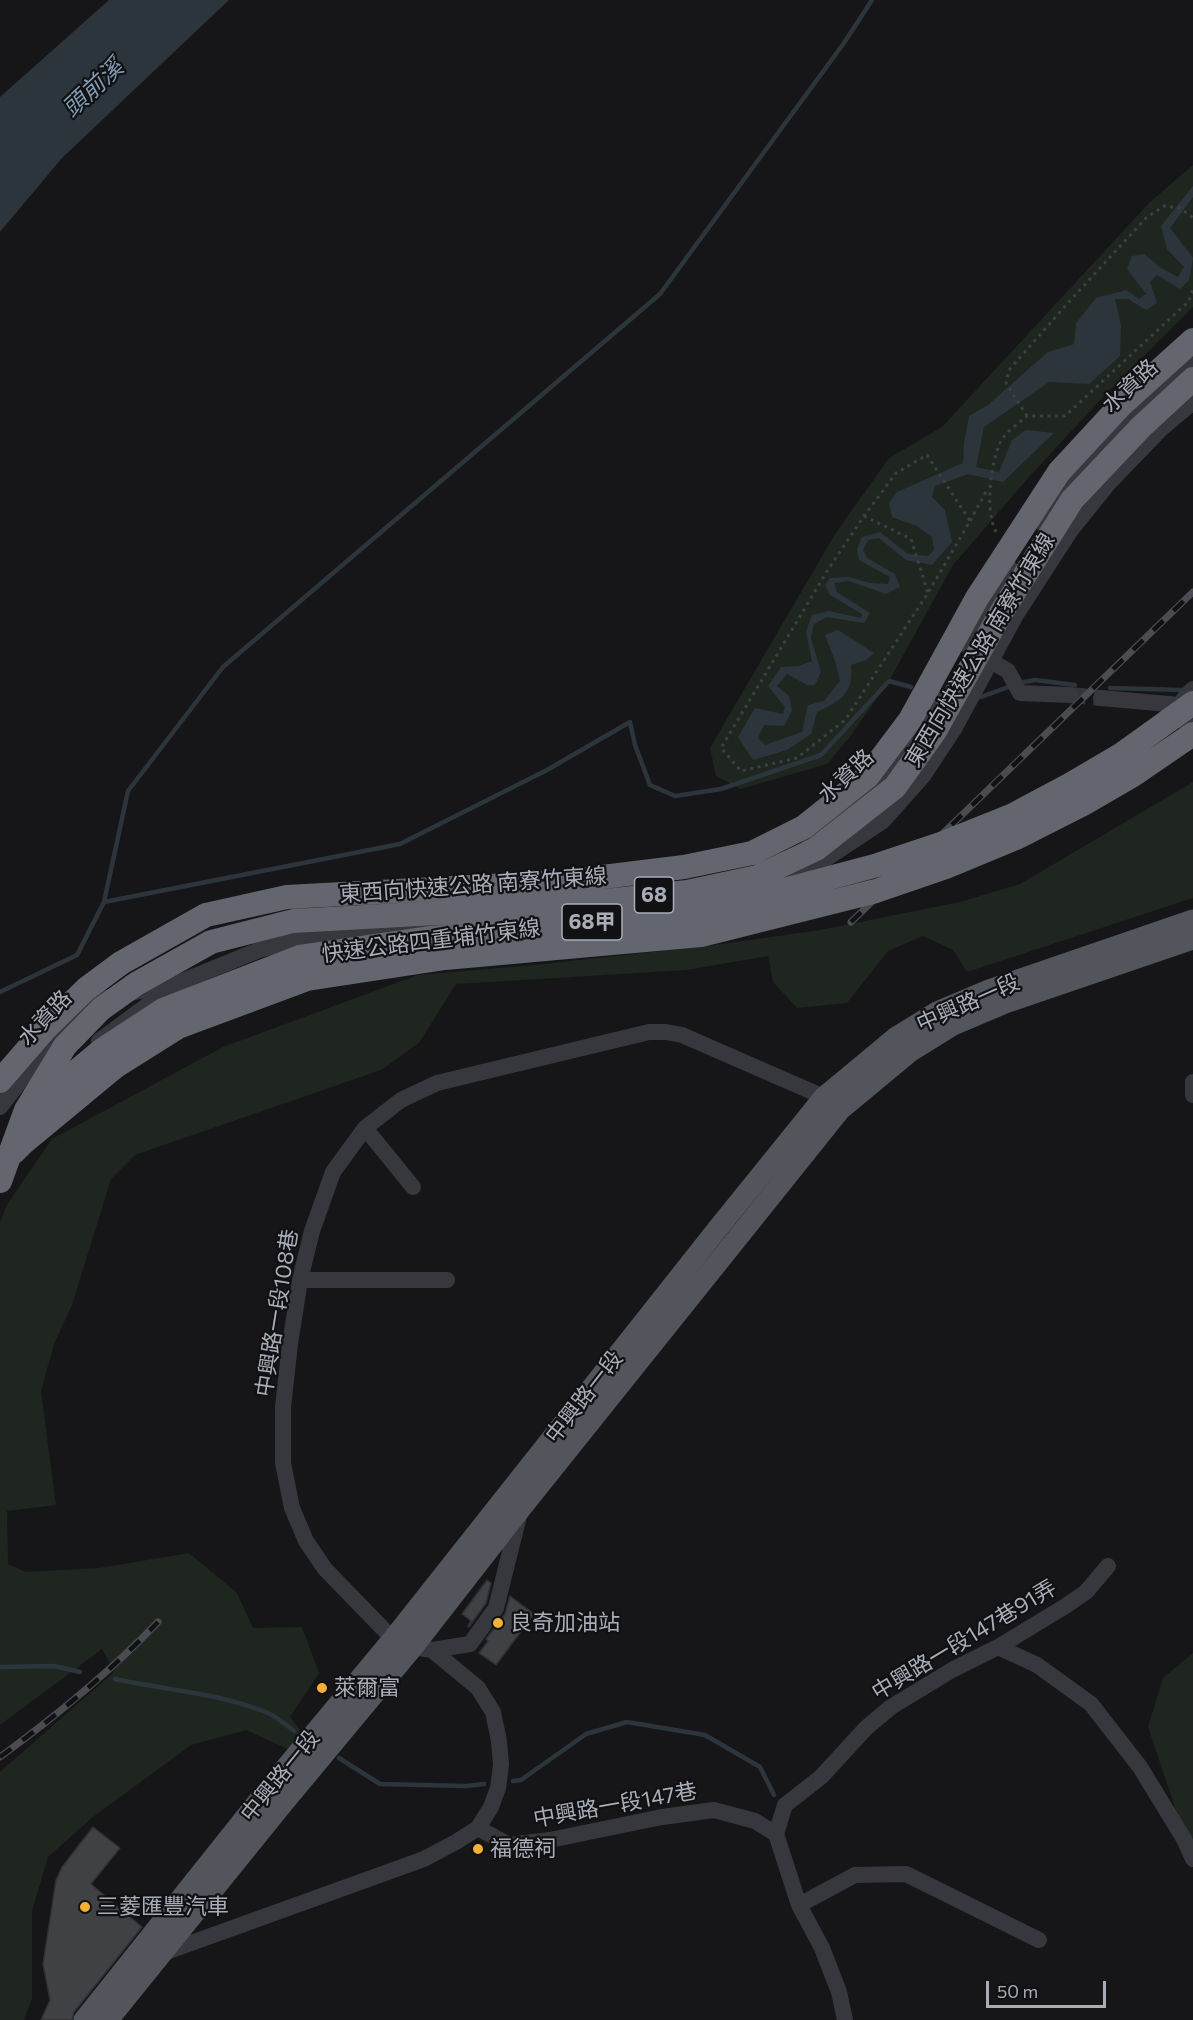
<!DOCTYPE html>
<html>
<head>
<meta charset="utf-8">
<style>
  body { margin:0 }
  #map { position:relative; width:1193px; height:2020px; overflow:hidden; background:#161618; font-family:Commissioner,sans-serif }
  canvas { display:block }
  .scale { position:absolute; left:986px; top:1981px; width:120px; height:27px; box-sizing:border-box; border:3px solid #a8adb8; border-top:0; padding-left:8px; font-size:18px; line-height:21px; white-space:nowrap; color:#a8adb8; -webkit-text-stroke:4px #111113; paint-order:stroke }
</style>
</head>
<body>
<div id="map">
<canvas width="1193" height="2020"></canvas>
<div class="scale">50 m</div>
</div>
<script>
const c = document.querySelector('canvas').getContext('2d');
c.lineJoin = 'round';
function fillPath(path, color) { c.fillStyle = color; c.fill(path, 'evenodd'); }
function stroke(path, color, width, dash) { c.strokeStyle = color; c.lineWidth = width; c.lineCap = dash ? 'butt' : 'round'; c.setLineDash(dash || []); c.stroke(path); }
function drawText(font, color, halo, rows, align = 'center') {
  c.font = font + ' Commissioner,"Noto Sans TC",sans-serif'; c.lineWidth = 4.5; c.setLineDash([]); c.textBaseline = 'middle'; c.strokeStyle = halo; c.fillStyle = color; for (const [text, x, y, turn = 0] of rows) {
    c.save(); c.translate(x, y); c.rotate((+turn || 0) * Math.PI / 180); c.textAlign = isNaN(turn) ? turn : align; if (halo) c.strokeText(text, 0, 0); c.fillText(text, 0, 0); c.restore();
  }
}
const green = new Path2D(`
  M1193,165V307L1102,398L1029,477L953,565L889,681L849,738L827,764L741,789L716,776L710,748L835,534L889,458L942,427L1150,202Z
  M1193,782V898L967,972L953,950L923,936L888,951L847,1003L797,1008L773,982L768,956L687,970L456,984L419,1043L381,1070L135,1155L111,1179L72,1305L54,1344L41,1391L56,1505L7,1511L8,1564L26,1572L99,1568L189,1553L237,1593L253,1628L302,1627L319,1673L290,1717L304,1735L290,1750L246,1730L191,1745L93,1817L48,1857L32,1911V1998L24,2020H0V1772L114,1672L102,1649L0,1725V1222L8,1203L52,1139L223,1047L418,975L534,965L715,945L820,930L960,902L1020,884Z
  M1193,1653V1861L1148,1727L1163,1678Z`);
const water = new Path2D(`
  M109,0H229L62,158L0,232V97Z
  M1193,186V197L1170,228L1193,258L1189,280L1180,289L1157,275L1150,282L1157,303L1146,310L1128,299H1115L1121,325L1120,356L1089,384L1049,382L984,427L976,467L999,472L1012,440L1026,430L1054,433L1003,482L968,474L935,486L932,497L945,510L952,542L932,565L906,560L879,538L868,540L863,550L867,558L895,574L900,587L886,594L849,581L834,583L837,592L870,613L864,623L827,617L814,624L811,638L821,672L815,685H807L787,674L777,686L789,696L792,710L784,726L764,725L758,738L765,745L802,732L808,705L824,701L840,681L835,661L825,635L838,630L874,653L866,660L851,665C854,694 840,701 817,712L811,734L787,750L753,760L738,737L755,708L783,714L785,707L768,686L781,667L799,666L812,661L806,632L812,615L829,611L861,618L862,614L830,595L825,585L830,578L849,577L870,583L888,584L890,577L859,560L857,549L862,537L880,532L908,554L928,556L934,550L932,537L917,526L892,517L889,503L897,492L963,463L964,443L969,416L988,405L1048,352L1074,344L1076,323L1096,298L1126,290L1139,299L1146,294L1127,269L1132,256L1144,254L1161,268L1178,277L1184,267L1167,249L1161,226Z`);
const stream = new Path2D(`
  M1019,683L1035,680L1075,685
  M1110,688L1182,690
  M981,697L1011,686
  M104,902L400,844L547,770L630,722L635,745L650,785L675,796L721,789L821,755L889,681L911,687
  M0,992L77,955L104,902L128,791L223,667L660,294L844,43L872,0
  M0,1667L54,1666L80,1672
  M115,1679C166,1690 219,1693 268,1713C277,1717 286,1725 294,1731
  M339,1758L380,1784L466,1786L484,1784
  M513,1781L521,1780L586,1734L627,1722L705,1735L760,1767L774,1795`);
const building = new Path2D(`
  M487,1580L491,1583L486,1603L469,1627L468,1626L471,1621L462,1614Z
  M510,1596L534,1614L496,1665L479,1653L488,1641L486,1639L505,1614Z
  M93,1827L120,1848L91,1884L142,1927L74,2012L72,2020H41L50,2000L43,1964L56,1880L62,1867Z`);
const minorTunnel = new Path2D(`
  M1070,695L1101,698`);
const path = new Path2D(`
  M1027,416L1006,383L1009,370L1067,304L1146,218L1164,206L1180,208L1193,218
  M927,455L970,521L928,593L845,720L797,758L741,771L721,748L829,568L864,516L896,473Z
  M864,516L911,539L928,593
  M970,521L988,488
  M996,532C985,511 990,465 1000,443C1004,433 1019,423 1027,416H1065L1189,301L1193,289`);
const minor = new Path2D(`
  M1040,522C1072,475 1110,432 1153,395C1166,383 1177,371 1193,365
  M964,644L1010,568
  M982,656L1008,671L1020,693L1070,695
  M1193,689C1173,706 1179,714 1193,733
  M1101,698L1180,705
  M809,837L880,782L921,725L937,696
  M768,884L821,862L883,821L923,776L954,729L1016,615L1071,530L1108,484L1160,430L1193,402
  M99,1041L172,987
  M1193,1082V1095
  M0,1107L53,1039L92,1001L178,983L259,950L298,940L448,925
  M365,1128L413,1187
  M300,1280H447
  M998,1647L1037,1665L1091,1704L1140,1767L1184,1839L1193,1859
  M432,1650L470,1644L496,1608L520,1512
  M478,1828L509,1845L550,1840L662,1817L714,1810L755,1821L776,1834L799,1905L822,1948L839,1992L845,2020
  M776,1834L785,1805L821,1777L866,1728L891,1707L952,1670L998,1647L1064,1607L1086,1592L1108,1566
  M799,1905L855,1875L906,1874L1039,1940
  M158,1955L424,1859L456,1842L478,1828L491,1807L498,1788L501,1765L499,1741L493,1712L478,1688L432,1650L413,1647L393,1639L325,1569L306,1541L292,1508L283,1463V1407L290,1344L300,1280L312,1231L333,1172L365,1128L401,1100L437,1083L649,1032H666L682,1035L824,1097`);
const major = new Path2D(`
  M84,2020L268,1789L393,1639L719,1227L824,1097L895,1038L937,1012L989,990L1193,920
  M108,2020L281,1806L413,1647L522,1507L840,1110L911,1051L953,1025L1005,1003L1193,939`);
const rail = new Path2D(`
  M851,922L1193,592
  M0,1757C56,1716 110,1672 158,1622`);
const highwayBridge = new Path2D(`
  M0,1081L45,1029L86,989L121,963L206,915L287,897L562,882L684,867L752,853L804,827L868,776L910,720L977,598L1059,472L1121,405L1193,340
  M36,1105L102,1050L163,1010L300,957L431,938L701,912L878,865L941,844L1011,816L1071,784L1122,754L1193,703
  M14,1152L23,1143L116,1066L178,1027L307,979L445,958L701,935L876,891L946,867L1016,838L1083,804L1133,775L1193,734
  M0,1181L26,1110L65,1046L101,1009L136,984L211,942L293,921L561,906L687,892L757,877L816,849L895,787L935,731L1001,613L1072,500L1141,427L1193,379`);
const markers = [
  [498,1623,6,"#f2b134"],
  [322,1688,6,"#f2b134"],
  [478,1849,6,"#f2b134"],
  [85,1907,6,"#f2b134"]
];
const shields = [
  [654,895,39],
  [592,922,60]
];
const shieldNames = [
  ["68",654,895],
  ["68甲",592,922]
];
const streetNames = [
  ["水資路",1130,386,-43],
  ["東西向快速公路 南寮竹東線",980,650,-59],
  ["水資路",846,776,-43],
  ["東西向快速公路 南寮竹東線",473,885,-4],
  ["快速公路四重埔竹東線",431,941,-7],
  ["中興路一段",968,1003,-24],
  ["水資路",45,1018,-47],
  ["中興路一段108巷",277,1313,-81],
  ["中興路一段",584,1397,-52],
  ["中興路一段147巷91弄",964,1640,-31],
  ["中興路一段",280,1776,-51],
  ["中興路一段147巷",615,1805,-10]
];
const poiNames = [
  ["良奇加油站",510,1623],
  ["萊爾富",334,1688],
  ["福德祠",490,1849],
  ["三菱匯豐汽車",97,1907]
];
const waterNames = [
  ["頭前溪",93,88,-43]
];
fillPath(green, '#1e261f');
fillPath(water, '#2c353c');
stroke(stream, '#2c353c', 4.5);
fillPath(building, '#404145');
stroke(building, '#303034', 1.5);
stroke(minorTunnel, '#333438', 16, [16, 8]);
stroke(path, '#3d3f44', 3, [3, 4.5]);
stroke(minor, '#37383d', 16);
stroke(major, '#53555c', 21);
stroke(rail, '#4a4c52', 7);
stroke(rail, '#111113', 4.5, [14]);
stroke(highwayBridge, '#63666e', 24);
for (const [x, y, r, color] of markers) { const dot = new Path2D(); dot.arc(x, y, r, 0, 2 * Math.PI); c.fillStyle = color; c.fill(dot); stroke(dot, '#111113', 2); }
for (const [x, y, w] of shields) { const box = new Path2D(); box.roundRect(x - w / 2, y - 18, w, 36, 4.5); c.fillStyle = '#111113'; c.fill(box); stroke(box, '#a8adb8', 1.5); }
drawText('bold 21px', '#a8adb8', null, shieldNames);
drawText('22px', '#a8adb8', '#111113', streetNames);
drawText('22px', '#a8adb8', '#111113', poiNames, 'left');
drawText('italic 24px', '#7f9bb3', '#111113', waterNames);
</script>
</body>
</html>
